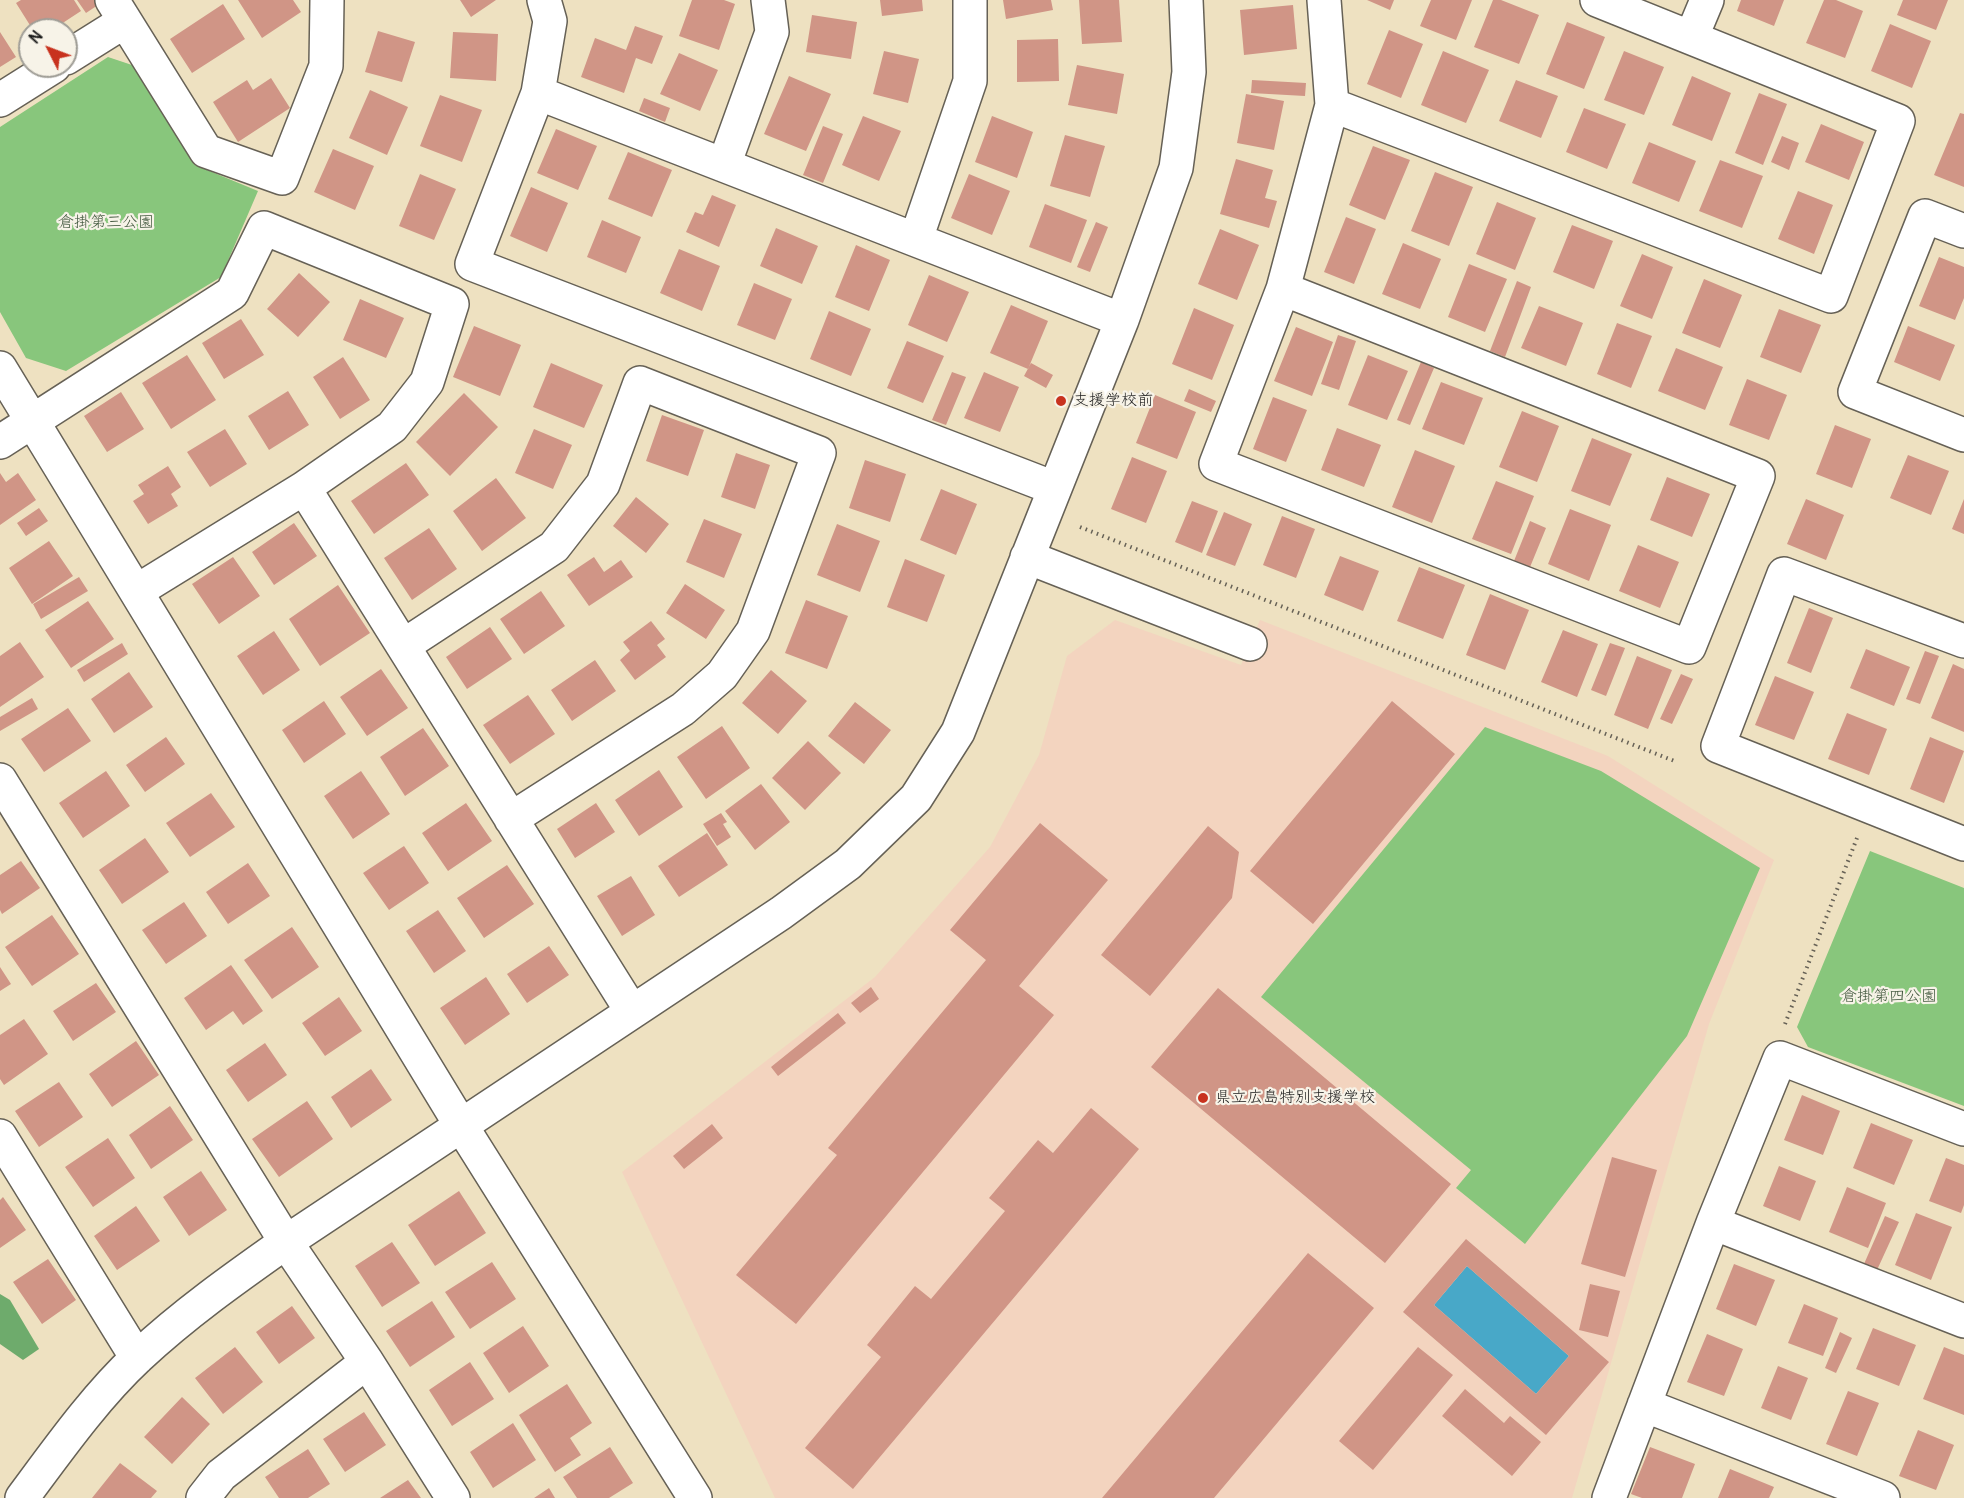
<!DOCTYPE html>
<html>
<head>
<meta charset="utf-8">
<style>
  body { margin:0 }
  #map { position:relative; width:1964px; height:1498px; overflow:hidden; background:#eee1c1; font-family:Pangolin,sans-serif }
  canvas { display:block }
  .north { position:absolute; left:18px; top:18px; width:60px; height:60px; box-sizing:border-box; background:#f7f3e8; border:2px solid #9f9d96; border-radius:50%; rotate:312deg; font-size:16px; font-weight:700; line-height:24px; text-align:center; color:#1c1c1c }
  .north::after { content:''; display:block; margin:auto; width:21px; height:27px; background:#c8321e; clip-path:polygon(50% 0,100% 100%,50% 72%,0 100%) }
</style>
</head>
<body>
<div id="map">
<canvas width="1964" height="1498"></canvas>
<div class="north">N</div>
</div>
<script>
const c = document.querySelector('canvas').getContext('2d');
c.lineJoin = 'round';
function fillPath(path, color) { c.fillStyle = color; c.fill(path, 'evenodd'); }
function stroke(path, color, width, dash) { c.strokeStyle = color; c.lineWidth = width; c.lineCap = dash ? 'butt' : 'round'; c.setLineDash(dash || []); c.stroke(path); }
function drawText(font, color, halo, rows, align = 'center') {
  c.font = font + ' Pangolin,"Klee One",sans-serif'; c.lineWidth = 4.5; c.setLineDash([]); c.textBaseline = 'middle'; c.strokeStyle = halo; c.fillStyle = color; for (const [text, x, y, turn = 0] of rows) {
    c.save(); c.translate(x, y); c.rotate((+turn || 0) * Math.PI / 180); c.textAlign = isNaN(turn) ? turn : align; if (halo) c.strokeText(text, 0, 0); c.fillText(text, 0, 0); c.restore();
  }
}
const built = new Path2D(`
  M1115,620L1241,665L1260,620L1608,756L1774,860L1709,1024L1572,1498H775L622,1172L875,977L990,847L1039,755L1067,656Z`);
const green = new Path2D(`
  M108,57L135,66L195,165L258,191L221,277L66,371L26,358L0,312V127Z
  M1485,727L1601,771L1760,868L1687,1036L1525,1244L1456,1188L1471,1170L1261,997Z
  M1870,851L1964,888V1106L1808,1047L1797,1027Z`);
const forest = new Path2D(`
  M0,1294L10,1300L39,1349L23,1360L0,1344Z`);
const water = new Path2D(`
  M1467,1266L1569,1356L1536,1394L1434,1305Z`);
const building = new Path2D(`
  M21,0H74L81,11L52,30H33L16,3Z
  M77,0H95L98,5L86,13Z
  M238,0H293L301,12L262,38Z
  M460,0H496L471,17Z
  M692,0H724L735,4L719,50L679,36Z
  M880,0H922L923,11L882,16Z
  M1003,0H1051L1053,10L1006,19Z
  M1079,0H1119L1122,42L1082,44Z
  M1367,0H1394L1390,10Z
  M1431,0H1472L1456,40L1420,26Z
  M1493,0H1501L1539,15L1519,64L1474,47Z
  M1741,0H1784L1774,26L1737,11Z
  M1824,0H1836L1863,11L1845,58L1806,43Z
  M1903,0H1948L1936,30L1897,15Z
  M223,4L245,39L192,73L170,39Z
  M1293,5L1297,49L1244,55L1240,10Z
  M812,15L857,22L851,59L806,52Z
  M1567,22L1605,37L1584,89L1546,74Z
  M1890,24L1931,41L1912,88L1871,71Z
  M635,26L663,36L652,64L636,58L624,93L581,77L595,38L626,50Z
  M1389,30L1423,44L1401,98L1367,84Z
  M378,31L415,42L402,82L365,72Z
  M0,32L16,57L0,67Z
  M453,32L498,34L496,81L450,78Z
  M1058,39L1059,81L1017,82V40Z
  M884,51L919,59L908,103L873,94Z
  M1443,51L1489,70L1466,123L1421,105Z
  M1624,51L1664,67L1644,115L1604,100Z
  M679,53L718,70L700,111L660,94Z
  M1077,65L1124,74L1117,114L1068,105Z
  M789,76L831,94L806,151L764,134Z
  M1692,76L1731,93L1712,141L1672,125Z
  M271,78L290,108L238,142L213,102L247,80L253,90Z
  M1252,80L1306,83L1305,96L1251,93Z
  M1516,80L1558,96L1541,138L1499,121Z
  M370,90L408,107L387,155L349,138Z
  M1759,93L1787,104L1763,165L1735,153Z
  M1246,94L1284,101L1274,150L1237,143Z
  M440,95L482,110L462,162L420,146Z
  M644,98L670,108L665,122L639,111Z
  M1584,108L1626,124L1607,169L1566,152Z
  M1960,113L1964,114V187L1934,175Z
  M863,116L901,131L879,181L842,165Z
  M992,116L1033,132L1017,178L975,162Z
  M1821,124L1864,142L1849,180L1805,162Z
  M823,126L843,134L823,183L803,175Z
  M556,129L597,146L578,190L537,173Z
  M1065,135L1105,146L1090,197L1050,186Z
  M1782,136L1799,143L1789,170L1771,162Z
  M1649,142L1696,161L1679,202L1632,183Z
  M1373,146L1410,160L1385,220L1349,205Z
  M333,149L374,166L355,210L314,192Z
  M628,152L672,170L652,217L608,199Z
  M1236,159L1273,170L1265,198L1277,201L1269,228L1220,214Z
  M1720,160L1763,176L1742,228L1699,211Z
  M1435,172L1473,187L1449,246L1411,231Z
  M420,174L456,189L434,240L399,226Z
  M969,174L1010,191L992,235L951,218Z
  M531,187L568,203L547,252L510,236Z
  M1798,191L1833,205L1814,254L1778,239Z
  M712,195L736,205L719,247L686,232L695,212L703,215Z
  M1497,202L1536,218L1515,270L1476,254Z
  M1045,204L1087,220L1071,263L1029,247Z
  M1346,217L1376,229L1354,284L1324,272Z
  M602,220L641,237L626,273L587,257Z
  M1096,222L1108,227L1090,272L1077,267Z
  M1572,225L1613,241L1594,289L1553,272Z
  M776,228L818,246L802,284L760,266Z
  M1220,229L1259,245L1237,300L1198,284Z
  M1403,243L1441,259L1420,309L1382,294Z
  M856,245L890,260L869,311L835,297Z
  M679,249L720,266L702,311L660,293Z
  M1642,254L1673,267L1652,319L1620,306Z
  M1939,257L1964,267V298L1955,320L1919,306Z
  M1469,264L1507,279L1485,332L1448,317Z
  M299,273L330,302L298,337L267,309Z
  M929,275L969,292L947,342L908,325Z
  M1704,279L1742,295L1720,348L1682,333Z
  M1517,281L1531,287L1505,357L1490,351Z
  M754,283L792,299L775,340L737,325Z
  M360,299L404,318L386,358L343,340Z
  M1011,305L1048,321L1028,369L990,353Z
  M1539,306L1583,323L1566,366L1521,348Z
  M1194,308L1234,325L1212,380L1172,364Z
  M1779,309L1821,325L1801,373L1760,357Z
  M829,311L871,329L851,376L810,359Z
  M241,319L264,355L224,379L202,343Z
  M1617,323L1652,336L1631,388L1597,374Z
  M474,326L521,345L500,396L453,377Z
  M1908,326L1955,345L1940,381L1894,362Z
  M1296,327L1333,342L1312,396L1274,381Z
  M1338,335L1356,341L1339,390L1321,384Z
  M907,341L944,356L923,403L887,388Z
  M1676,348L1723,367L1705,410L1658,391Z
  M187,355L216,400L171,429L142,383Z
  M1368,355L1408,371L1387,420L1348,405Z
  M343,357L370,400L340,419L313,377Z
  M1421,362L1434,368L1410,425L1397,420Z
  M551,363L603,385L584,428L533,407Z
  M1031,363L1053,375L1046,388L1024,376Z
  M952,372L966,377L946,425L932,420Z
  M984,372L1019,387L1000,432L964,418Z
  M1747,379L1787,395L1769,440L1729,425Z
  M1441,382L1483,398L1464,445L1422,429Z
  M1189,389L1216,401L1211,412L1184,401Z
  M288,391L309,425L269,450L248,416Z
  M121,392L144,429L107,452L84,416Z
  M464,393L498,427L450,476L416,442Z
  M1155,395L1196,412L1177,459L1136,443Z
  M1273,397L1307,410L1286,462L1253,449Z
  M1522,411L1559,426L1537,482L1499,467Z
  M662,415L704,430L688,476L646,461Z
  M1835,425L1871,439L1852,488L1816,474Z
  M1337,428L1381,445L1364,487L1321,470Z
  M225,429L247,464L210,487L187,452Z
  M534,429L572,445L553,489L515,473Z
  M1592,438L1632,454L1610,506L1571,491Z
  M1415,450L1455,466L1432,523L1392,507Z
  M736,453L770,465L755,509L721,497Z
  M1908,455L1949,471L1931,515L1890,498Z
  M1132,457L1167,471L1146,523L1111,509Z
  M865,460L906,474L890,522L849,508Z
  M406,463L429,495L374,534L351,501Z
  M168,466L181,487L171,494L178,506L148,524L133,501L144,494L138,485Z
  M0,473L6,482L18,473L36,500L0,525Z
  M1667,477L1710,494L1692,537L1650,520Z
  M496,478L526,518L482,551L453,511Z
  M1496,481L1534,496L1511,554L1472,539Z
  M941,489L977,504L956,555L920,540Z
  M636,497L669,524L646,553L613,526Z
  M1806,499L1844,515L1826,560L1787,544Z
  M1964,499V534L1952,529Z
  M1192,501L1218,511L1202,553L1175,542Z
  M39,508L48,521L26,536L17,523Z
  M1570,509L1611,525L1589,581L1548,564Z
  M1224,512L1252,524L1235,566L1206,555Z
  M1282,516L1315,529L1296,578L1263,565Z
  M704,519L742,534L724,578L686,562Z
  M1530,521L1546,528L1528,572L1512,566Z
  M294,523L317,556L274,585L252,552Z
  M837,524L880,541L860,592L817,575Z
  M429,528L457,569L412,600L384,558Z
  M49,541L73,576L32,604L9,568Z
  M1638,545L1679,562L1660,608L1619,591Z
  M1340,556L1379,571L1363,611L1324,595Z
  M233,557L260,596L219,624L192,584Z
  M594,557L604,572L621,560L633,577L589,606L567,575Z
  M905,559L945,575L927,622L887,607Z
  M1419,567L1465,585L1443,639L1397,621Z
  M79,577L88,591L41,619L33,604Z
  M685,584L725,610L706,639L666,613Z
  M338,585L370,633L320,666L289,619Z
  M541,591L565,626L524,654L500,619Z
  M1490,594L1529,610L1505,670L1466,655Z
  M806,600L848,616L827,669L785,653Z
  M88,601L114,639L71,668L45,630Z
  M1809,608L1833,618L1811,673L1787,663Z
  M651,621L665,639L657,645L666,657L635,680L620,660L630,651L623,642Z
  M490,627L512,659L467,689L446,657Z
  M1563,630L1598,644L1577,697L1541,682Z
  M274,631L300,670L263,695L237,656Z
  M20,642L44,677L0,707V656Z
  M122,643L128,654L84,682L77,670Z
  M1610,643L1625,648L1606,696L1591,690Z
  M1866,649L1910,667L1894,706L1850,688Z
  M1925,651L1939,656L1920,704L1906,699Z
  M1637,656L1672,670L1648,729L1614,715Z
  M595,660L616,691L572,721L551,690Z
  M1953,664L1964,669V732L1931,718Z
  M381,669L408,708L367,736L340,697Z
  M771,670L807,701L778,734L742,703Z
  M129,672L153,707L114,733L91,699Z
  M1681,674L1693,679L1672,724L1660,719Z
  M1775,676L1814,692L1794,740L1755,725Z
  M528,695L555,734L510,764L483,725Z
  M32,698L38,709L0,731V717Z
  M324,701L346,734L304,763L282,730Z
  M1392,701L1455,754L1313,924L1250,871Z
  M855,702L891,730L864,764L828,736Z
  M68,708L91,741L44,772L21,739Z
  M1847,713L1887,729L1869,775L1828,759Z
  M722,726L750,768L706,799L677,757Z
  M423,728L449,766L405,796L380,757Z
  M166,737L185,764L145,792L126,765Z
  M1930,737L1964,751L1944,803L1910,789Z
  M808,741L841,773L805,810L772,778Z
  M659,770L683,807L639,836L615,800Z
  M106,771L130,806L83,838L59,803Z
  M361,771L390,814L353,839L324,796Z
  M761,784L790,822L755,850L725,811Z
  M211,793L235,827L190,857L166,823Z
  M466,803L492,841L448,871L422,833Z
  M596,803L615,832L575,858L557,829Z
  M721,813L727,822L723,824L731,837L717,846L703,824Z
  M1040,823L1108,880L1019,986L1054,1015L796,1324L736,1275L837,1155L828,1148L986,960L950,930Z
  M1208,826L1239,852L1232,898L1150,996L1101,955Z
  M707,833L728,865L679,897L658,866Z
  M145,838L169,872L122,904L99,870Z
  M404,846L429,883L389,910L363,873Z
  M21,861L40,888L2,914L0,910V875Z
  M248,863L270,896L228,924L206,892Z
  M507,865L534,904L484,938L457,898Z
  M631,876L655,915L622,936L597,896Z
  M184,902L207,936L166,964L142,930Z
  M438,910L466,951L434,973L406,931Z
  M52,915L79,954L32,986L5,947Z
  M292,927L319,967L272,999L244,960Z
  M549,946L569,975L527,1003L507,974Z
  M231,965L263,1011L243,1025L233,1011L206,1030L184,998Z
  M0,967L11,984L0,991Z
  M486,977L510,1014L465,1045L440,1008Z
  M96,983L116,1012L73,1041L53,1011Z
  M871,987L879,999L860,1013L851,1003Z
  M1218,988L1451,1184L1385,1263L1151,1067Z
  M339,997L362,1031L325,1056L302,1023Z
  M838,1013L846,1023L778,1076L771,1067Z
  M24,1019L48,1054L4,1085L0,1079V1035Z
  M136,1041L159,1075L112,1107L89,1074Z
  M265,1043L287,1075L248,1102L226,1070Z
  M371,1069L392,1100L351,1128L331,1097Z
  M59,1082L83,1117L39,1147L15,1111Z
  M1802,1095L1840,1111L1823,1155L1784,1140Z
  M307,1101L333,1139L279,1177L252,1139Z
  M170,1106L193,1140L151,1169L129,1135Z
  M1091,1108L1139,1149L853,1489L805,1448L881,1357L867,1345L915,1286L931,1299L1005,1211L989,1198L1038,1140L1053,1153Z
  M1871,1123L1913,1140L1894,1185L1853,1168Z
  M712,1124L723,1138L684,1169L673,1156Z
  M108,1138L135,1178L93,1207L65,1167Z
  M1612,1157L1657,1170L1625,1277L1581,1264Z
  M1946,1158L1964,1165V1205L1961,1213L1929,1201Z
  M1779,1166L1816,1181L1800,1221L1763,1206Z
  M201,1171L227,1210L189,1236L163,1197Z
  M1847,1187L1886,1203L1868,1248L1829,1232Z
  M459,1191L486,1233L435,1266L408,1225Z
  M3,1197L26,1230L0,1248V1200Z
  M136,1206L160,1241L117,1270L94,1236Z
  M1916,1213L1952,1227L1931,1280L1895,1265Z
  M1885,1216L1899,1222L1877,1270L1864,1264Z
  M1466,1239L1609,1362L1546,1435L1403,1312ZM1467,1266L1569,1356L1536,1394L1434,1305Z
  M392,1242L420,1283L382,1307L355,1266Z
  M1308,1253L1374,1308L1214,1498H1102Z
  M48,1259L76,1300L42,1324L13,1282Z
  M492,1262L516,1299L470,1329L445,1292Z
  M1734,1264L1775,1280L1756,1326L1716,1309Z
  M1590,1284L1620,1291L1608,1337L1579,1330Z
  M432,1301L455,1337L410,1367L386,1331Z
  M1804,1304L1838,1318L1823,1356L1788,1343Z
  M292,1306L315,1338L279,1364L256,1332Z
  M523,1326L549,1366L509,1393L483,1353Z
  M1873,1328L1916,1345L1899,1386L1856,1369Z
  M1840,1332L1852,1338L1836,1373L1825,1368Z
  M1707,1334L1743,1349L1724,1396L1687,1382Z
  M235,1347L263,1382L223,1414L195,1378Z
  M1418,1347L1453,1375L1373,1470L1339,1441Z
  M1944,1347L1964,1355V1415L1923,1399Z
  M470,1362L494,1399L452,1426L429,1390Z
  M1778,1366L1808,1378L1791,1420L1761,1408Z
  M567,1384L592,1423L570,1438L581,1455L555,1472L519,1415Z
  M1465,1389L1504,1423L1510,1416L1541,1442L1512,1476L1442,1416Z
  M1848,1391L1879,1403L1857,1456L1826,1444Z
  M182,1397L210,1424L172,1464L144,1437Z
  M364,1412L386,1445L345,1472L323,1439Z
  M513,1423L536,1460L493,1488L470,1452Z
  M1918,1430L1954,1445L1936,1490L1899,1476Z
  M610,1447L633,1483L609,1498H577L563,1477Z
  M1650,1447L1695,1464L1682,1498H1642L1631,1494Z
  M308,1449L330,1484L308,1498H279L265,1477Z
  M120,1463L157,1491L151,1498H92Z
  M1730,1469L1774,1487L1769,1498H1718Z
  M408,1480L421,1498H380Z
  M549,1488L555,1498H534Z`);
const path = new Path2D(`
  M1080,527L1677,762
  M1785,1024L1857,838`);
const minor = new Path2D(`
  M112,0L206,151L282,178L326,66L327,0
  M544,0L550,21L538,93L472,264L1054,488
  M1692,36L1707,0
  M66,58L125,21
  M538,93L1122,320
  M0,100L54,66
  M1332,105L1831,296L1898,121L1597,0
  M724,165L772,32L768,0
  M1964,231L1925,216L1855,392L1964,435
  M916,239L970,81V0
  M1283,289L1758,476L1689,647L1216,464L1283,289L1332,105L1324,0
  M0,368L462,1127L695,1498
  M0,442L232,293L264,228L452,304L427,382L392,427L304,488L137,591
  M304,488L631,1010
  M1027,557L1250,644
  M1964,641L1784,574L1718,746L1964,844
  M403,646L554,547L603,484L640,383L819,453L753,631L722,675L683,709L511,819
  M0,780L286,1242L367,1362L453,1498
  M0,1136L137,1358
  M1713,1223L1964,1321
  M1644,1405L1883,1498
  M22,1498C57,1451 95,1397 138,1357C184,1314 235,1278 286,1242L781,913L848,864L916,798L958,732L1122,320L1176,168L1189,72L1186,0
  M203,1498L221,1475L367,1362
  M1609,1498L1713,1223L1780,1058L1964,1129`);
const markers = [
  [1061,401,6,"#c8321e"],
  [1203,1098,6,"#c8321e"]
];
const parkNames = [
  ["倉掛第三公園",106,223],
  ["倉掛第四公園",1889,997]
];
const poiNames = [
  ["支援学校前",1073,401],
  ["県立広島特別支援学校",1215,1098]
];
fillPath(built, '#f3d4bf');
fillPath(green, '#88c67c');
fillPath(forest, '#6eab6c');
fillPath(water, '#48a8c8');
fillPath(building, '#d09586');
stroke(minor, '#666156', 36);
stroke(path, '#666156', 4, [1.5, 4.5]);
stroke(minor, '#fff', 33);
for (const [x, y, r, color] of markers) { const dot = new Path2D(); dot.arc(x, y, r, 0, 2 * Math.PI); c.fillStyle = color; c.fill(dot); stroke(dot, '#f7f3e8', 2); }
drawText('16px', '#42583e', '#f7f3e8', parkNames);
drawText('16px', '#1c1c1c', '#f7f3e8', poiNames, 'left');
</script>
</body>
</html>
